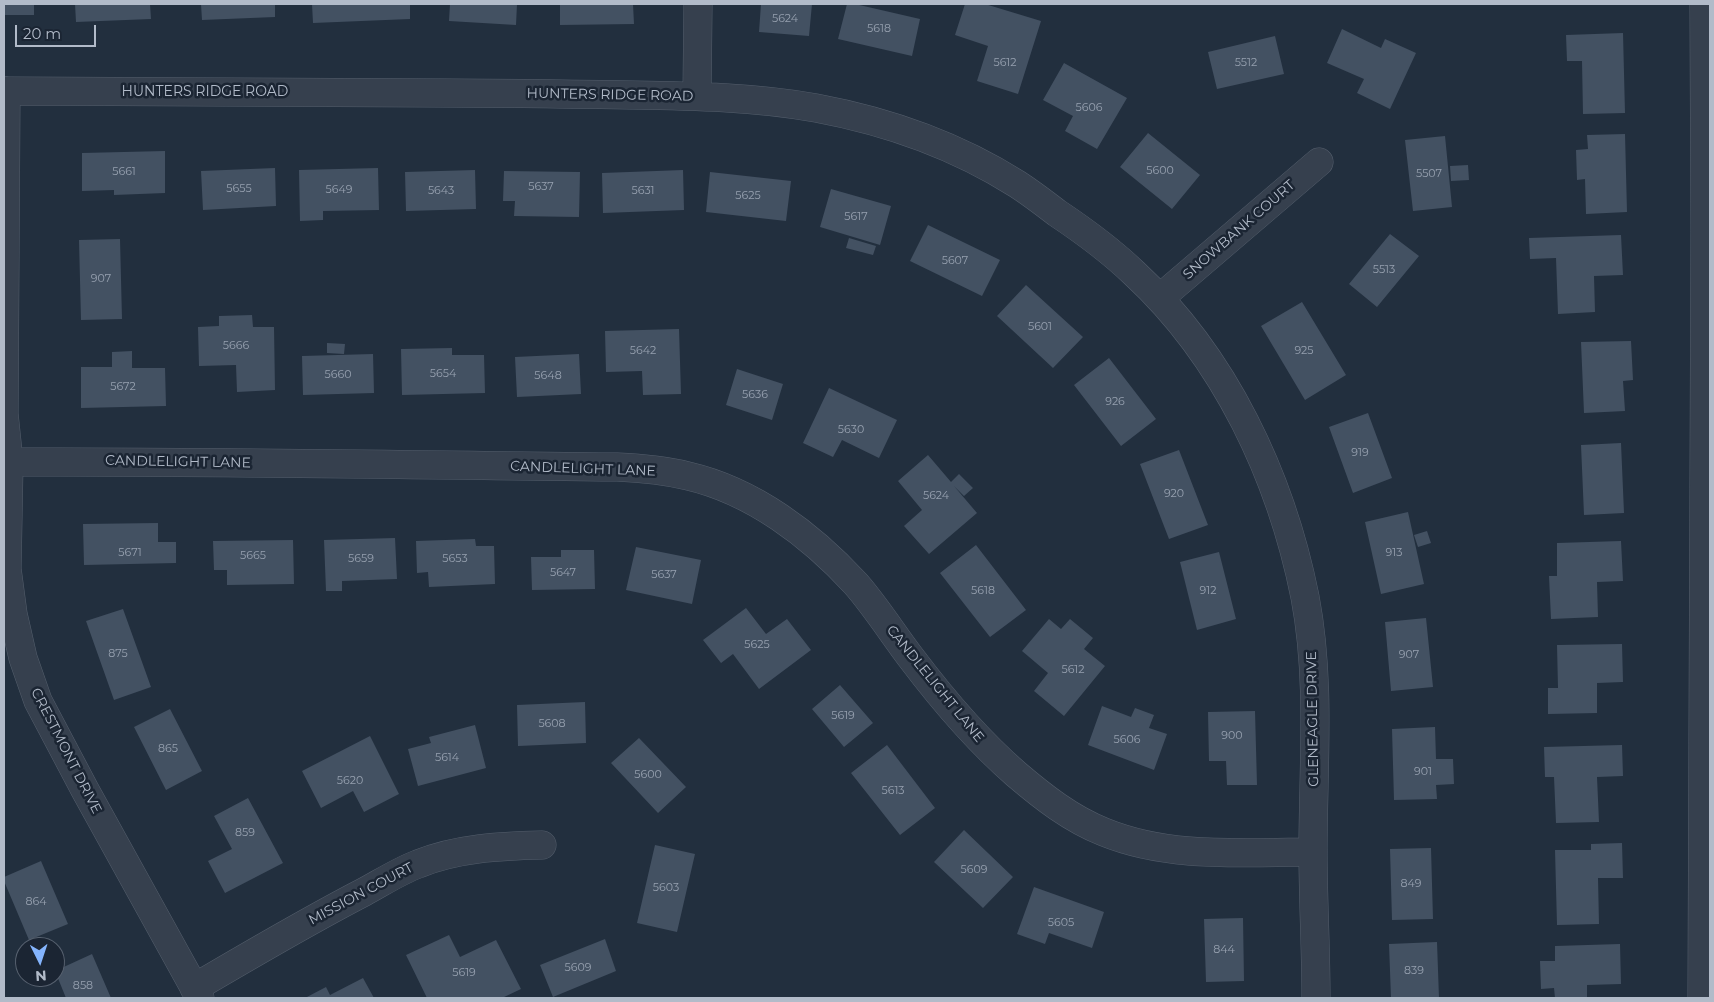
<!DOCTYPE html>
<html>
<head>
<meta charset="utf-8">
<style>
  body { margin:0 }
  #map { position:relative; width:1714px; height:1002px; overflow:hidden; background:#222f3e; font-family:Montserrat,sans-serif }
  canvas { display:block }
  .frame { position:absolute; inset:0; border:5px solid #b2bbc9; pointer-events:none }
  .north { position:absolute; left:15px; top:937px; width:50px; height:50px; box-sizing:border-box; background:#1b2533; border:1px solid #57616f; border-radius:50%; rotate:176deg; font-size:14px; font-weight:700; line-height:20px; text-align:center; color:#b2bbc9 }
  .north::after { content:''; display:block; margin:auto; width:18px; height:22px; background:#84b4fd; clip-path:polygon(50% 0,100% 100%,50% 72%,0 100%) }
  .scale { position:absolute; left:15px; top:25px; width:81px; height:22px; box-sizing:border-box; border:2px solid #b2bbc9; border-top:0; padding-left:6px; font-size:15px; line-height:18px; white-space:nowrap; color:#b2bbc9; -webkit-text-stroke:4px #1b2533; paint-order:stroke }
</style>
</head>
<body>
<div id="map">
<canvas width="1714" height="1002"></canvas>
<div class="frame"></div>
<div class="north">N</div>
<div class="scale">20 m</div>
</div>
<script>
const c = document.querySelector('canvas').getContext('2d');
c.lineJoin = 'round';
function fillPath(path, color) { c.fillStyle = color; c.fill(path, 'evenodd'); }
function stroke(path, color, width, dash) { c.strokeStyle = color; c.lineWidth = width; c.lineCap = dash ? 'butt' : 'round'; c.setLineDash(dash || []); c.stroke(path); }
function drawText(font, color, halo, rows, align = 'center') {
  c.font = font + ' Montserrat,sans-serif'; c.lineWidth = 5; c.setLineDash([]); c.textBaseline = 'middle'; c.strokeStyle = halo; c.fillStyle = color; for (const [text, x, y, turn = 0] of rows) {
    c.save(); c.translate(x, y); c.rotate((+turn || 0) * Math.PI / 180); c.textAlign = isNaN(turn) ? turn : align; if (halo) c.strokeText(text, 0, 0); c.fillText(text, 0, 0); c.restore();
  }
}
const building = new Path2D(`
  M4,4H34V15H4Z
  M75,4H150L151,19L76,22Z
  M201,4H275V17L202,20Z
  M312,4H410V19L313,23Z
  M450,4H517L516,25L449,21Z
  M560,4H633L634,24L560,25Z
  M761,4H812L809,36L759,32Z
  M847,4H855L920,19L912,56L838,39Z
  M965,4H985L1041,21L1018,94L977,81L988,46L955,35Z
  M1342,29L1381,48L1385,39L1416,53L1390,109L1357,93L1364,79L1327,63Z
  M1623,33L1625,113L1583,114L1582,61H1567L1566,35Z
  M1275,36L1284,74L1217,89L1208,52Z
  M1064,63L1127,98L1097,149L1065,131L1073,116L1043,100Z
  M1148,133L1200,175L1172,209L1120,167Z
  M1625,134L1627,212L1586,214L1585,179L1577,180L1576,150L1588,149L1587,135Z
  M1445,136L1452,207L1413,211L1405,140Z
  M165,151V193L114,195V190L82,191V153Z
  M1468,165L1469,180L1451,181L1450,166Z
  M275,168L276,206L203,210L201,171Z
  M378,168L379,210L323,211V220L300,221L299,170Z
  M475,170L476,209L406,211L405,172Z
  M683,170L684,210L603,213L602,173Z
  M504,171L580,172L579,217L514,216L515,201H503Z
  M710,172L791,181L786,221L706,212Z
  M831,189L891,206L880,245L820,227Z
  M928,225L1000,260L982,296L910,261Z
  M1390,234L1419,256L1377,307L1349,284Z
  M1621,235L1623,275L1594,276L1595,312L1558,314L1556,258L1530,259L1529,238Z
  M849,238L876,246L873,255L846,248Z
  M120,239L122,319L81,320L79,240Z
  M1026,285L1083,337L1053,368L997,316Z
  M1302,302L1346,375L1305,400L1261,326Z
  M252,315L253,327H274L275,390L237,392L236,365L199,366L198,327L219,326V316Z
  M679,329L681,394L643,395L642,371L606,372L605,331Z
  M1631,341L1633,380L1623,381L1625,411L1584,413L1581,342Z
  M327,343L345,344L344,354L327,353Z
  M452,348V355H484L485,393L402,395L401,349Z
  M132,351V368H165L166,406L81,408V367H112V352Z
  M373,354L374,393L303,395L302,356Z
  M579,354L581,394L517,397L515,357Z
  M1109,358L1156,419L1121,446L1074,385Z
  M737,369L783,384L772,420L726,405Z
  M829,388L897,420L879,458L842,440L833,457L803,443Z
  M1368,413L1392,478L1353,493L1329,427Z
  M1621,443L1624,513L1584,515L1581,445Z
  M1179,450L1208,525L1169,539L1140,464Z
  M928,455L951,482L959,474L973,488L964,496L954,486L977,513L929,554L904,526L922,510L898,481Z
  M1408,512L1424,584L1381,594L1365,522Z
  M158,523V542H176V563L84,565L83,524Z
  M1427,531L1431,543L1418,547L1414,535Z
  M395,538L397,579L342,581V591H326L324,540Z
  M475,539L476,546H494L495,584L429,587L428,572L417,573L416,541Z
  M293,540L294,584L227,585V570H214L213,541Z
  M1621,541L1623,581L1597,582L1598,617L1551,619L1549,576H1557V543Z
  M976,545L1026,610L990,637L940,573Z
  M636,547L701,560L692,604L626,590Z
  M561,550H594L595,589L532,590L531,557H561Z
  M1219,552L1236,619L1197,630L1180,562Z
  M746,608L766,634L787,619L811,650L759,689L733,654L721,663L703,640Z
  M123,609L151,687L114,700L86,621Z
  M1426,618L1433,687L1391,691L1385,622Z
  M1049,619L1061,629L1070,619L1093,638L1084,649L1105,666L1064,716L1034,691L1048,673L1022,651Z
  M1622,644L1623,682L1597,683V713L1548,714V688H1558L1557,645Z
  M840,685L873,723L844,747L812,709Z
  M585,702L586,743L518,746L517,705Z
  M1102,706L1131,717L1135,708L1154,715L1149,728L1167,734L1154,770L1088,745Z
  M170,709L202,771L166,790L134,727Z
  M1255,711L1257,785H1227L1226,761H1209L1208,712Z
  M475,725L486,768L418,786L408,749L431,743L429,737Z
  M1435,727L1436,759H1453L1454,784L1436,785L1437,799L1394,800L1392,729Z
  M370,736L399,794L364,812L353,791L321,808L302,771Z
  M639,738L686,787L658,813L611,763Z
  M887,745L935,808L900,835L851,773Z
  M1622,745L1623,776L1597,777L1599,822L1556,823L1554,777H1545L1544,747Z
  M248,798L283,863L225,893L208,861L232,849L214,816Z
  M964,830L1013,877L983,908L934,862Z
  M1622,843L1623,878H1598L1599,924L1557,925L1555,850H1591V844Z
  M655,845L695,854L677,932L637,923Z
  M1431,848L1433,919L1392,920L1390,849Z
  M41,861L68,924L29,940L4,881V877Z
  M1034,887L1104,912L1092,948L1049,933L1045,944L1017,934Z
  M1243,918L1244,981L1206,982L1204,919Z
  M449,935L460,957L496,940L521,989L502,998H427L406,955Z
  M605,939L616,971L553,997L540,965Z
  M1437,942L1439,998H1391L1389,944Z
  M1620,944L1621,984L1587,985V998H1555L1554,988L1541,989L1540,961H1555V946Z
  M92,954L111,998H66L55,971Z
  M363,978L374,998H305L326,987L330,995Z`);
const minor = new Path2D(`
  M4,91C151,92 298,92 445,93C507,93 569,94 631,95C693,96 755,97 816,108C886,121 957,146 1017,184C1031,193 1044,203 1057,213C1084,231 1110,250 1134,273C1225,357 1281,477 1305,597C1321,681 1313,766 1313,851C1313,900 1316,949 1316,998
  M6,91L4,414L9,462L7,569L13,614L23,658L38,701L85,790L200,998
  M697,96L698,4
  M1160,298L1319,162
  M9,462C211,461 414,465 617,467C641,468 664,470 688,476C753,491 811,535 856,584C876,607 893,634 912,659C943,700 977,740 1016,774C1043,797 1071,819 1104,832C1170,859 1243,852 1313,852
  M194,988C250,955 306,922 364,892C381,883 399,871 418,864C457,848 501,846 542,845`);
const tertiary = new Path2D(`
  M1702,998L1705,231L1704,4`);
const numberNames = [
  ["5624",785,19],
  ["5618",879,29],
  ["5612",1005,63],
  ["5512",1246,63],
  ["5606",1089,108],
  ["5600",1160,171],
  ["5661",124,172],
  ["5507",1429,174],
  ["5637",541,187],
  ["5655",239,189],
  ["5649",339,190],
  ["5643",441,191],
  ["5631",643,191],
  ["5625",748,196],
  ["5617",856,217],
  ["5607",955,261],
  ["5513",1384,270],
  ["907",101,279],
  ["5601",1040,327],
  ["5666",236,346],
  ["5642",643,351],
  ["925",1304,351],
  ["5654",443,374],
  ["5660",338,375],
  ["5648",548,376],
  ["5672",123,387],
  ["5636",755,395],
  ["926",1115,402],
  ["5630",851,430],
  ["919",1360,453],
  ["920",1174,494],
  ["5624",936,496],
  ["5671",130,553],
  ["913",1394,553],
  ["5665",253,556],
  ["5659",361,559],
  ["5653",455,559],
  ["5647",563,573],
  ["5637",664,575],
  ["5618",983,591],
  ["912",1208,591],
  ["5625",757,645],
  ["875",118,654],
  ["907",1409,655],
  ["5612",1073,670],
  ["5619",843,716],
  ["5608",552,724],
  ["900",1232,736],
  ["5606",1127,740],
  ["865",168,749],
  ["5614",447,758],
  ["901",1423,772],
  ["5600",648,775],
  ["5620",350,781],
  ["5613",893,791],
  ["859",245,833],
  ["5609",974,870],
  ["849",1411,884],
  ["5603",666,888],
  ["864",36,902],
  ["5605",1061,923],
  ["844",1224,950],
  ["5609",578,968],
  ["839",1414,971],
  ["5619",464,973],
  ["858",83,986]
];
const streetNames = [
  ["HUNTERS RIDGE ROAD",205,92],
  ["HUNTERS RIDGE ROAD",610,95,1],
  ["SNOWBANK COURT",1239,230,-41],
  ["CANDLELIGHT LANE",178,462,1],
  ["CANDLELIGHT LANE",583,469,2],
  ["CANDLELIGHT LANE",935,684,51],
  ["GLENEAGLE DRIVE",1313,719,-91],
  ["CRESTMONT DRIVE",66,751,63],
  ["MISSION COURT",361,894,-28]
];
fillPath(building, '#435162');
stroke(minor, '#545e6c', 29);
stroke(tertiary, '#545e6c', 29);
stroke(minor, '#36404e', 28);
stroke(tertiary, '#36404e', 28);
drawText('11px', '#96a0af', null, numberNames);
drawText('14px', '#b2bbc9', '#1b2533', streetNames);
</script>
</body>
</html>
